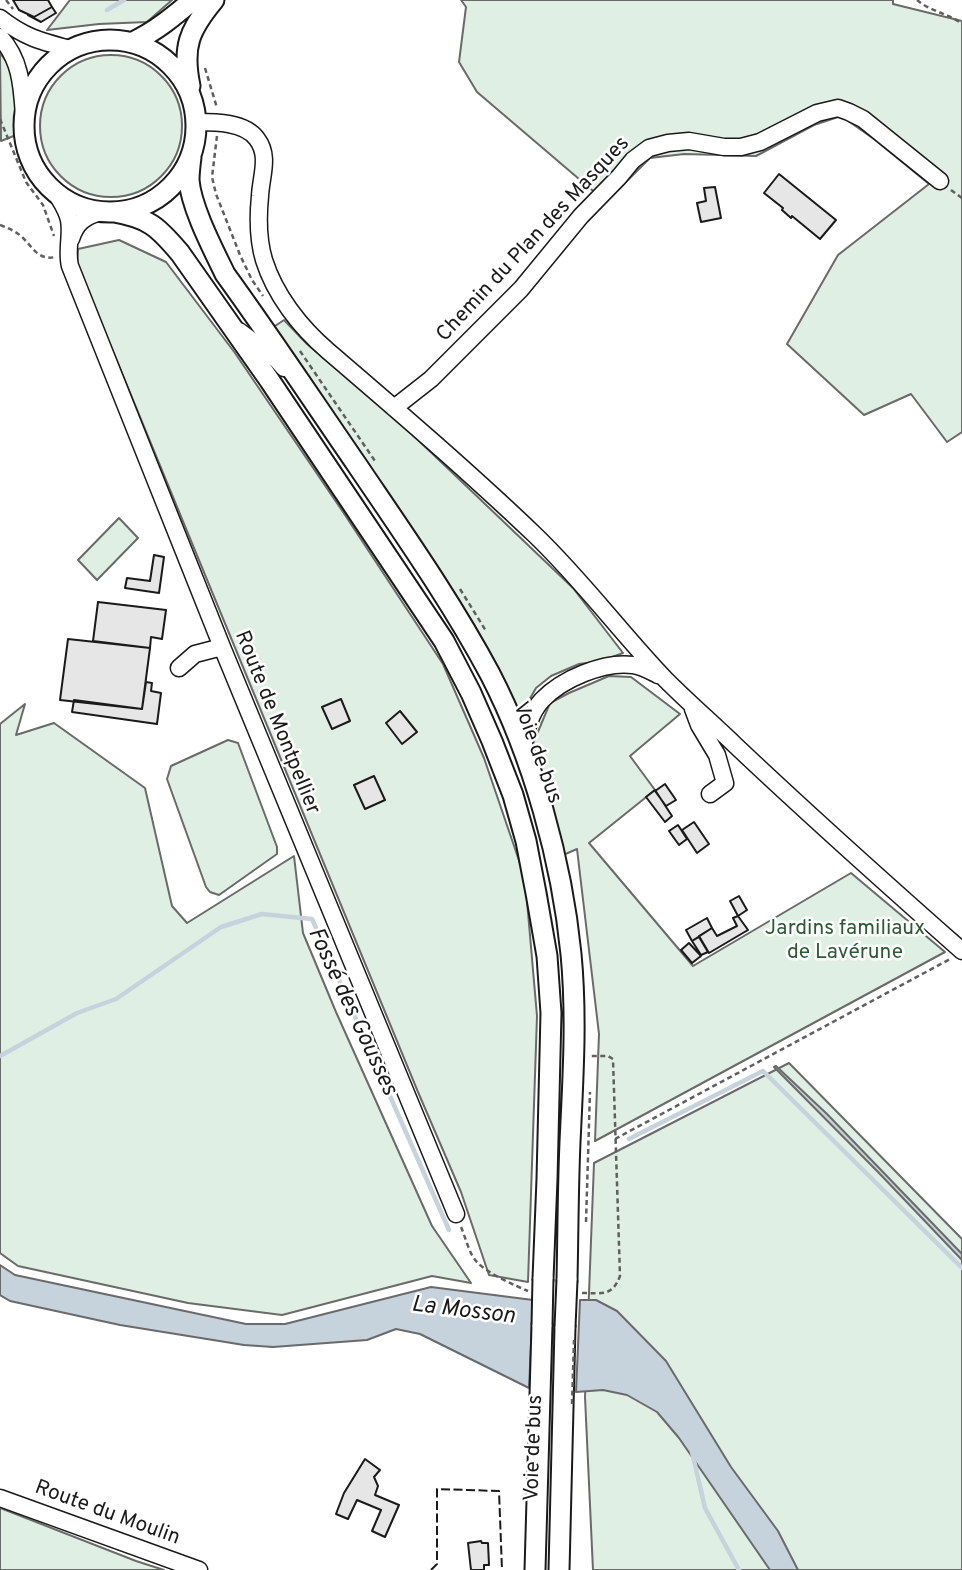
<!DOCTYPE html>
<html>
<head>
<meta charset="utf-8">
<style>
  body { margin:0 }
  canvas { display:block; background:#fff }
</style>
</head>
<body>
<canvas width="962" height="1570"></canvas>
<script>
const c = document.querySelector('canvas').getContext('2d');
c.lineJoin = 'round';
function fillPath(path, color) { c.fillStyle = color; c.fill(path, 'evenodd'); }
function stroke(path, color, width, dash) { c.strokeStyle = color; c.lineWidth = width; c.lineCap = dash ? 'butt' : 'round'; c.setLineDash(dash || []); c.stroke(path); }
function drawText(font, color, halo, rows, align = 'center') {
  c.font = font + ' Overpass,sans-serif'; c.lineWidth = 5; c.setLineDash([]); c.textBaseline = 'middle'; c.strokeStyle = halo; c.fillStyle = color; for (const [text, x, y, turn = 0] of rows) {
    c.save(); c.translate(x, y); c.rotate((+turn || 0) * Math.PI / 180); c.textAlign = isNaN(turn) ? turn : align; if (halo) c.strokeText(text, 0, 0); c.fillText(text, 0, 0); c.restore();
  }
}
const green = new Path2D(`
  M70,0H172L147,22L99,24L47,30Z
  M461,0H893V4L962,21V432L947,442L911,394L864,415L787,344L838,255L929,184L874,139L841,116L814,125L756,156L684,154L650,158L606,202L477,92L459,62L466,7Z
  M0,53C21,78 17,104 16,135L1,141Z
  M40 126a71 71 0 1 1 142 0a71 71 0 1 1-142 0Z
  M119,240L166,262L235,353L343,512L443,664L484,758L525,878L537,1016L528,1282L489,1275L461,1192L418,1092L77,264L78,249Z
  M284,320L307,344L394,417L573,588L623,653L602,661L579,664L551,676L536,688L520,716L485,645L450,590L272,328Z
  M119,518L138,538L97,580L78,560Z
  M609,676L631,677L680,714L630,756L655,790L589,843L693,966L851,873L945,952L595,1141L599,1034L577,849L561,856L532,746L550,703L569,693Z
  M25,704L16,735L54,723L145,788L172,906L187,923L294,856L303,933L336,1012L432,1226L471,1283L432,1276L282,1315L188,1303L18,1266L0,1253V724Z
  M228,740L238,743L277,847V854L219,895L210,892L206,887L167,779L171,766Z
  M789,1063L962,1239V1570H593L585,1397L594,1163Z
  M0,1508L136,1561L164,1570H0Z`);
const water = new Path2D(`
  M776,1066L827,1114L962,1254V1260L879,1173L774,1067Z
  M0,1265L15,1275L246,1324H285L431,1287L533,1300L529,1388L420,1334L396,1329L367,1340L273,1347L244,1345L120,1325L10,1301L0,1295Z
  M580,1300H596L617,1311L666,1361L731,1467L778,1531L798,1570H770L679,1438L657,1412L627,1395L603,1390L576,1392Z`);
const stream = new Path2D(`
  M107,10L124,0
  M0,1056L77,1013L116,999L221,927L262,914L312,919L449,1230
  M629,1139L763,1071L962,1268
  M692,1452L705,1508L739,1570`);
const building = new Path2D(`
  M13,0H48L52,7L34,17L19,10Z
  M52,7L56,13L41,22L28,15L34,17Z
  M779,174L836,220L820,239L792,216L791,218L782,210L783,208L764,193Z
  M715,187L721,218L701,222L697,203L706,201L704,188Z
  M154,555L164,557L159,593L125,588L127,578L150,581Z
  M98,602L166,610L162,639L151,637L150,648L93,641Z
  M68,639L150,648L142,709L60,700Z
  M146,682L152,683L151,691L161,693L157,724L72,712L74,700L142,709Z
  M341,699L350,721L332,729L322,707Z
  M400,711L417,732L402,744L386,723Z
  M374,776L385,800L365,809L354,785Z
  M665,784L676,800L666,806L655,791Z
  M655,790L672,816L665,822L646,797Z
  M694,822L709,844L697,853L682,830Z
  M678,825L687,839L679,845L669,831Z
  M739,896L747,910L738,916L730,901Z
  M738,916L748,930L709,953L699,936L712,928L717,936L737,926L733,918Z
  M707,918L712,928L692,941L686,930Z
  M699,937L708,952L701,955L692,941Z
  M689,943L701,956L692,963L681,950Z
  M365,1459L380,1470L374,1477L378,1486L375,1495L399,1505L385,1537L372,1531L381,1510L357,1500L348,1519L336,1514L344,1493Z
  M481,1541L482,1543H488L489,1565H484V1570H471L468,1543Z`);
const path = new Path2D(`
  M6,0L13,9
  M917,0C931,12 948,13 962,24
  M205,68L217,108
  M0,119L26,182L43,205L54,236
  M217,136L212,177L216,194L240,255L252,280L263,296
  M951,190L962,198
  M0,225C8,228 15,231 21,236C32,246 38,261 55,257
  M300,351L375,461
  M460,589L486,631
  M615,1139L952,958
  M586,1222L590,1092
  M461,1227C466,1238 469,1255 478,1263C487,1273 516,1286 528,1291
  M582,1293C602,1293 612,1297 620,1276L613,1059L608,1056H591`);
const minor = new Path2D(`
  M0,18C24,37 40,41 70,49
  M0,37C21,60 22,87 24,116
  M197,122C215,122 245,122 257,139C270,156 261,176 260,196C258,216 258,240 264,260C275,295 300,327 328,351C398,411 468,471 535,535C582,580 621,633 666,680C688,702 712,723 735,745C809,815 885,883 962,951
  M56,193C61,202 67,210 69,220C72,235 66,251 70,266L222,647L456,1214
  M71,239C76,223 84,217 100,212
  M239,331L276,359L284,368
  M394,408L431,379L521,289L581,216L619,177L633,160L649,148L668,143L689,141L724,147H741L760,142L817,113L838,108L849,112L863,119L940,181
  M179,668L195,654L222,647
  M693,709L699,725L717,755L725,783L710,794
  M523,751C525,733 529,714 542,700C562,679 604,661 633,665C642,666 650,671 658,675
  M0,1498L199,1570`);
const major = new Path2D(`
  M24 126a86 86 0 1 1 172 0a86 86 0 1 1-172 0Z
  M133,42C156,31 174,16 193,0
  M190,86C182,47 189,30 214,0
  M191,157C190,165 189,173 189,180C191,207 213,249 225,274C270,336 313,401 357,465C403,533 451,601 490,674C533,757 562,862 571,954C577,1016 573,1079 570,1142C568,1188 568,1234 567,1280
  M114,212C149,218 158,227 180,253L270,381L444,641L471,693L492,741L513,795L526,841L536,893L547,956L551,1013L547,1179L543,1279
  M535,1570L542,1325
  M559,1570L565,1327`);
const pathBridge = new Path2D(`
  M572,1404L574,1340`);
const majorBridge = new Path2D(`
  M542,1325L543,1279
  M565,1327L567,1280`);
const fence = new Path2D(`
  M431,1570L437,1564V1489L499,1491L502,1570`);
const streetNames = [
  ["Chemin du Plan des Masques",534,240,-47],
  ["Route de Montpellier",276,723,68],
  ["Voie de bus",536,753,70],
  ["Voie de bus",535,1448,-88],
  ["Route du Moulin",107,1514,20]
];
const parkNames = [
  ["Jardins familiaux",845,930],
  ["de Lavérune",845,954]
];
const waterNames = [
  ["Fossé des Gousses",351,1012,65],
  ["La Mosson",463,1312,7]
];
fillPath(green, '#e0efe3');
stroke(green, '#6a6a6a', 2);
fillPath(water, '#c6d2dc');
stroke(water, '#6a6a6a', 2);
stroke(stream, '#c6d2dc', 4.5);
fillPath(building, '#e6e6e6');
stroke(building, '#1a1a1a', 2);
stroke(minor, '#1a1a1a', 19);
stroke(major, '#1a1a1a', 23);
stroke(path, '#5f5f5f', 2.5, [5, 3.5]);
stroke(minor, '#fff', 16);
stroke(major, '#fff', 19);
stroke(majorBridge, '#1a1a1a', 23, []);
stroke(pathBridge, '#5f5f5f', 2.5, [5, 3.5]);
stroke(majorBridge, '#fff', 19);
stroke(fence, '#1a1a1a', 2, [9, 3.5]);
drawText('21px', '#1a1a1a', '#fff', streetNames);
drawText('21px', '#2b5a34', '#fff', parkNames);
drawText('italic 23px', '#1a1a1a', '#fff', waterNames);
</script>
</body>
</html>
